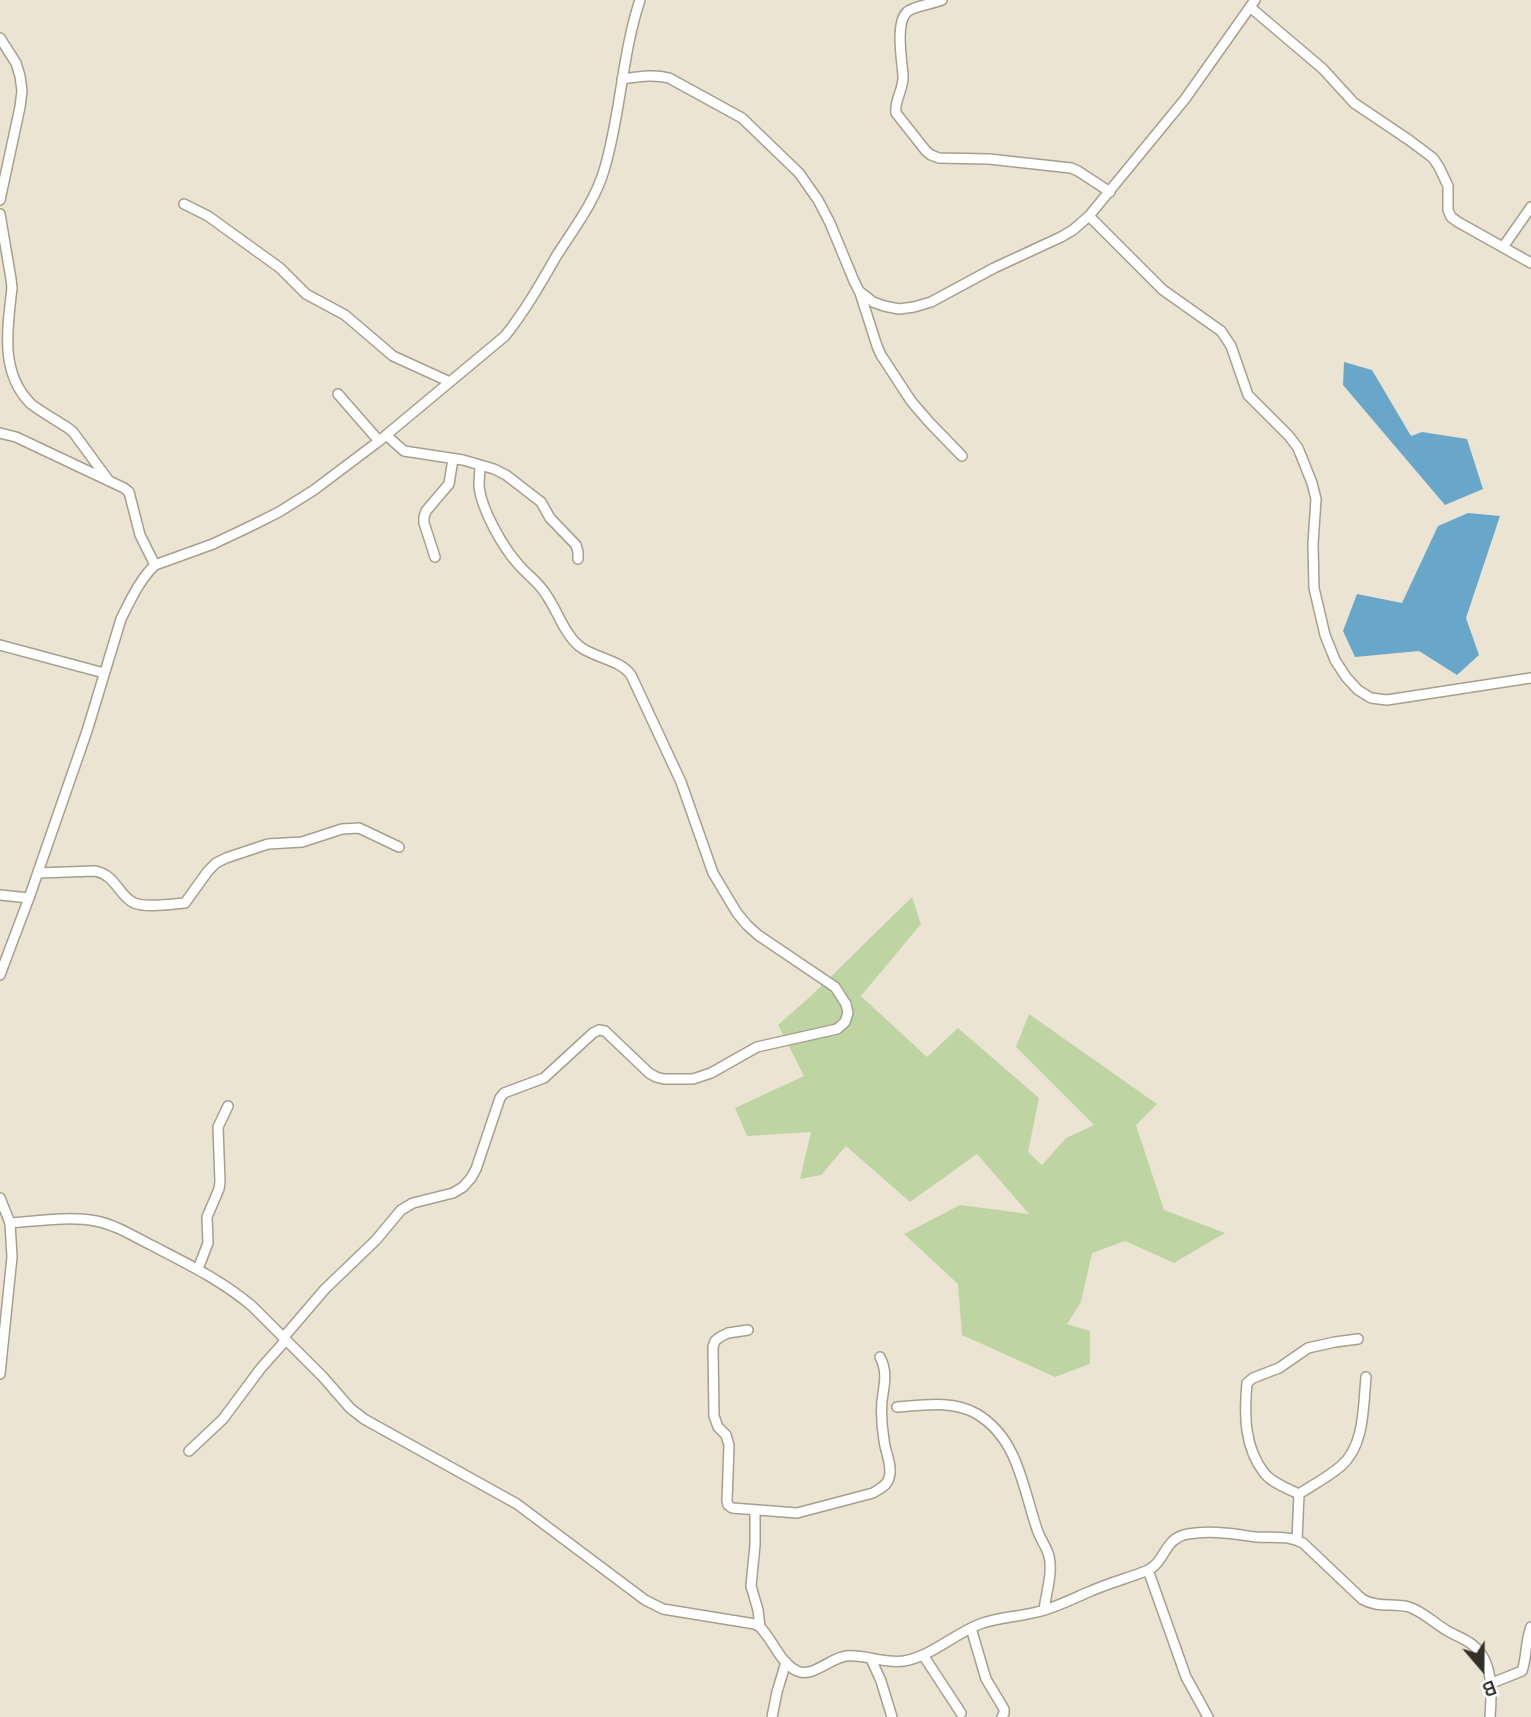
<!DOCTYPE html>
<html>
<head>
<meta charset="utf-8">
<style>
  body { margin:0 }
  #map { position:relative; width:1531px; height:1717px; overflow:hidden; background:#ece4d2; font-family:"Nunito Sans",sans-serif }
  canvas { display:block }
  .north { position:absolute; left:1447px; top:1633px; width:70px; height:70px; -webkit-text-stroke:5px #fff; paint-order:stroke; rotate:160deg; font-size:19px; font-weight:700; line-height:28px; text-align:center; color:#333029 }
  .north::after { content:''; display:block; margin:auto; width:24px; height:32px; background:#333029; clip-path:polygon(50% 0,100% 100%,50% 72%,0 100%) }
</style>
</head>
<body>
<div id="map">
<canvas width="1531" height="1717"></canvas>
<div class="north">B</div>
</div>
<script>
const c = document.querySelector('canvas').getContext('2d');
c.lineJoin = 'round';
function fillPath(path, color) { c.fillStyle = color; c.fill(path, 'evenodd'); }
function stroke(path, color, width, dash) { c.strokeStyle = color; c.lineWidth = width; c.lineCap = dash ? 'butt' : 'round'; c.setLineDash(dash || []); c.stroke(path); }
const green = new Path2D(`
  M912,897L921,924L861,996L927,1057L958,1028L1039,1098L1028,1152L1042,1165L1066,1138L1094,1125L1016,1047L1029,1014L1157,1104L1136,1125L1164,1210L1225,1233L1174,1263L1125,1241L1092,1253L1081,1302L1067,1324L1090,1331V1364L1055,1377L962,1335L958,1284L904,1234L960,1205L1029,1214L977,1154L910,1202L846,1146L821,1175L800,1179L811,1132L747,1136L735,1108L804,1076L778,1025L812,995Z`);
const water = new Path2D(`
  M1344,362L1372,370L1411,436L1422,432L1467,439L1483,489L1445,505L1343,385Z
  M1468,513L1500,516L1466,618L1479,655L1457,675L1419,651L1355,657L1343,631L1357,594L1402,603L1438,526Z`);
const street = new Path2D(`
  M942,0C933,4 913,6 907,12C895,23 902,60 903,76C904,89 894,100 896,113L926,151L931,155L939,158L989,159L1071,168L1078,171L1110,192
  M1250,7L1323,69L1354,103L1409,140L1433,158L1439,167L1448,186V210L1451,217L1458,222L1531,263
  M0,38L16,63L20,76L22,91L20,107L0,200
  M622,79C638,77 653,74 669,78L742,118L799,173L818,200L830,223L854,281L859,291L873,302L884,306L899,309L914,307L931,302L994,268L1061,237L1073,230L1089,216L1185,99L1255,0
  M184,204L208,216L280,268L306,294L345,315L393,356L450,382
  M0,214L11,279L12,288C7,331 0,373 31,404C43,413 56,420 68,428L73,432L109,481
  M1089,216L1163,290L1221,331L1231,346L1248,395L1289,436L1298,448L1312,483L1316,499L1313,544L1314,588L1325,635L1335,660L1346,677L1358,690L1371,698L1387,700L1531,678
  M1503,247L1531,207
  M860,293L877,346L881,355L911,401L929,422L962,456
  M338,394L379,441
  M0,433L16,437L124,488L129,492L140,535L155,565
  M386,435L404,451L463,460L494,469L506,475L541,502L550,518L576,545L578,552V559
  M435,557L424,523V517L426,511L449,484L453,459
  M0,645L104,673
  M38,873L95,871C116,875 118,895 134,903C146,908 172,904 185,903L208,871L216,863L226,858L268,844L302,842L342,829L359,828L399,847
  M0,895L29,898
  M0,975L29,898L87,731L121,619C130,601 140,579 155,565L213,544L251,526L279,512L314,490L379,441L505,336C525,311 541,283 557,255C575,227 596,200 605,167C621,112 622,54 640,0
  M0,1198L10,1223L12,1257L0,1374
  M10,1223C38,1221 69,1216 96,1221C116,1225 133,1236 151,1245C186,1263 223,1281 253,1307L323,1377L350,1408L364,1419L517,1504L645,1600L663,1609L755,1624L760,1627C773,1640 780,1663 797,1671C813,1678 830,1658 846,1656C865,1654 884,1664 904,1661C932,1656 954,1634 980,1624C998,1617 1018,1617 1037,1612C1055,1608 1074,1598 1091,1591C1109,1583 1128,1578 1146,1571C1166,1563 1163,1538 1188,1534C1211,1530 1233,1534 1256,1537C1272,1538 1288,1535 1303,1543L1362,1599C1377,1608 1393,1603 1409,1607C1422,1611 1434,1623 1446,1630C1454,1635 1463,1638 1470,1643C1494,1659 1492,1692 1490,1717
  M198,1269L208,1243L207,1217L219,1189L220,1182L218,1127L228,1106
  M748,1330L728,1333L720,1337L715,1341L713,1347L714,1416L718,1427L726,1435L729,1445L727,1501L728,1505L732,1508L797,1513L873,1493C879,1489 887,1486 889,1478C893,1466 885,1452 884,1440C882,1428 881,1413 882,1401C884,1385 888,1372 880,1357
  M283,1338L325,1289L376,1240L401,1210L413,1203L453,1193L463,1187L471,1178L476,1169L500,1098L504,1093L544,1078L593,1033L599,1030L605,1031L649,1073L656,1077L664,1079H693L711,1073L757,1047L837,1029L845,1022L848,1013L846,1004L835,987L758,935L747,925L737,913L713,873L681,782L631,675C619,659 594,658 579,646C564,633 558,612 547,596C540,583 527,575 518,564C502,546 482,510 479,487C479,479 480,472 480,465
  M897,1407C923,1405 954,1400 977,1414C1019,1439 1023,1490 1038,1532C1041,1540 1047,1548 1049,1556C1053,1573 1046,1593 1044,1610
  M189,1451L223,1419L261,1368L286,1340
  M1299,1494C1288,1489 1273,1483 1265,1474C1244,1448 1244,1414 1247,1383L1253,1378L1279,1368L1308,1348L1335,1342L1358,1339
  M755,1511V1545L751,1586L758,1610L760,1627
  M1297,1540L1299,1494C1313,1485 1328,1477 1341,1466C1365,1445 1363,1407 1366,1377
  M1148,1570L1186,1677L1208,1717
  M971,1628L986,1679L1004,1709V1713L1002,1717
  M923,1655L961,1713
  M871,1659L881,1681L892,1717
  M1492,1683L1522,1671C1527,1657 1525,1642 1531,1627
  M772,1717L777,1692L786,1662`);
fillPath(green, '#bed5a3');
fillPath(water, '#68a7c9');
stroke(street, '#a69f8e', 12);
stroke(street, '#fff', 9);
</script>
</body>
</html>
